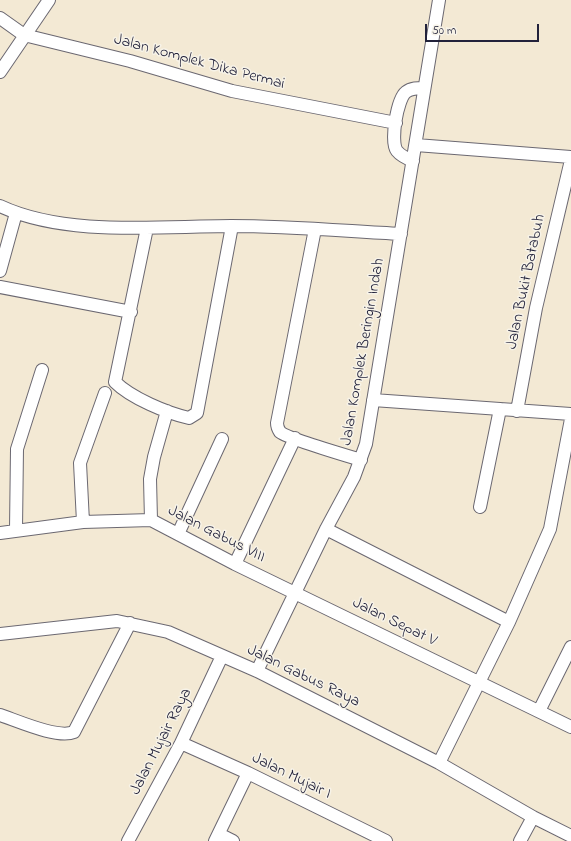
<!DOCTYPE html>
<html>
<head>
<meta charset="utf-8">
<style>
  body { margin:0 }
  #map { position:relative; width:571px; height:841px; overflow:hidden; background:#f3e9d4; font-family:"Indie Flower",sans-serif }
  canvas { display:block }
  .scale { position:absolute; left:425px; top:24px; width:114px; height:18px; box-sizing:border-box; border:2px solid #22223b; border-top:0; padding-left:5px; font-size:12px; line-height:14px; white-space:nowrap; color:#22223b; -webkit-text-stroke:3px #f7f3e8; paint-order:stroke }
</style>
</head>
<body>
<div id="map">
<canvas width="571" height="841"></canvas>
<div class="scale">50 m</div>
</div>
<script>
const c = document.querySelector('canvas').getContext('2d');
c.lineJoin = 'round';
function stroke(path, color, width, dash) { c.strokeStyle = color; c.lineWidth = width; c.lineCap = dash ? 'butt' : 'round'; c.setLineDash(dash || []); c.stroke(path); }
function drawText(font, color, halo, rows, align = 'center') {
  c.font = font + ' "Indie Flower",sans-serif'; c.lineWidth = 3; c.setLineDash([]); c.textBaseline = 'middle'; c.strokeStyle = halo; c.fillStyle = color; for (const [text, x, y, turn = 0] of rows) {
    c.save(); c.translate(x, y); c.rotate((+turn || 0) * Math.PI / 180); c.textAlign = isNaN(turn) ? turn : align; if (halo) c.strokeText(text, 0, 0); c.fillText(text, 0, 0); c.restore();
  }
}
const minor = new Path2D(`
  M0,18L24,35L130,61L232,91L396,123
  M0,72L49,0
  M416,145L571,157
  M413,161C408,159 401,156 397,151C390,142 397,99 406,92C411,88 418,88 424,88
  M0,206C66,237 159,226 231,226C288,226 344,231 401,234
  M147,228L115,382C131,398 167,413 189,418L197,413L232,226
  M315,229L277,423C277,426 278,429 280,432C286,438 348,456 361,460
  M0,271L16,213
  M0,287L131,312
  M373,400L571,414
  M517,411L536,308L571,160
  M480,507L500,409
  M151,520L150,479L154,457L167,411
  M83,522L80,463L105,393
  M16,529L17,449L42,370
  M326,529L509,622
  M0,533L83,522L151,520L235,564L571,727
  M178,534L222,439
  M235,564L295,438
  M0,634L117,621L168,632L257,671L439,763L533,817L571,836
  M257,671L326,529L354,477L366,444L439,0
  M539,711L571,647
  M0,715C18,721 58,739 74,732L130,623
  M181,743L248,773L386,841
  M439,763L509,622L550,529L571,419
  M219,834L233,841
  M128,841L181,743L222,656
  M215,841L248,773
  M520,841L533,817`);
const streetNames = [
  ["Jalan Komplek Dika Permai",199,63,15],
  ["Jalan Bukit Batabuh",527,282,-78],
  ["Jalan Komplek Beringin Indah",364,352,-80],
  ["Jalan Gabus VIII",216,535,27],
  ["Jalan Sepat V",394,623,26],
  ["Jalan Gabus Raya",303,677,26],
  ["Jalan Mujair Raya",162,742,-63],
  ["Jalan Mujair I",291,777,26]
];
stroke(minor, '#6b6871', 14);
stroke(minor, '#fff', 12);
drawText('16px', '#22223b', '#f7f3e8', streetNames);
</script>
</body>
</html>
